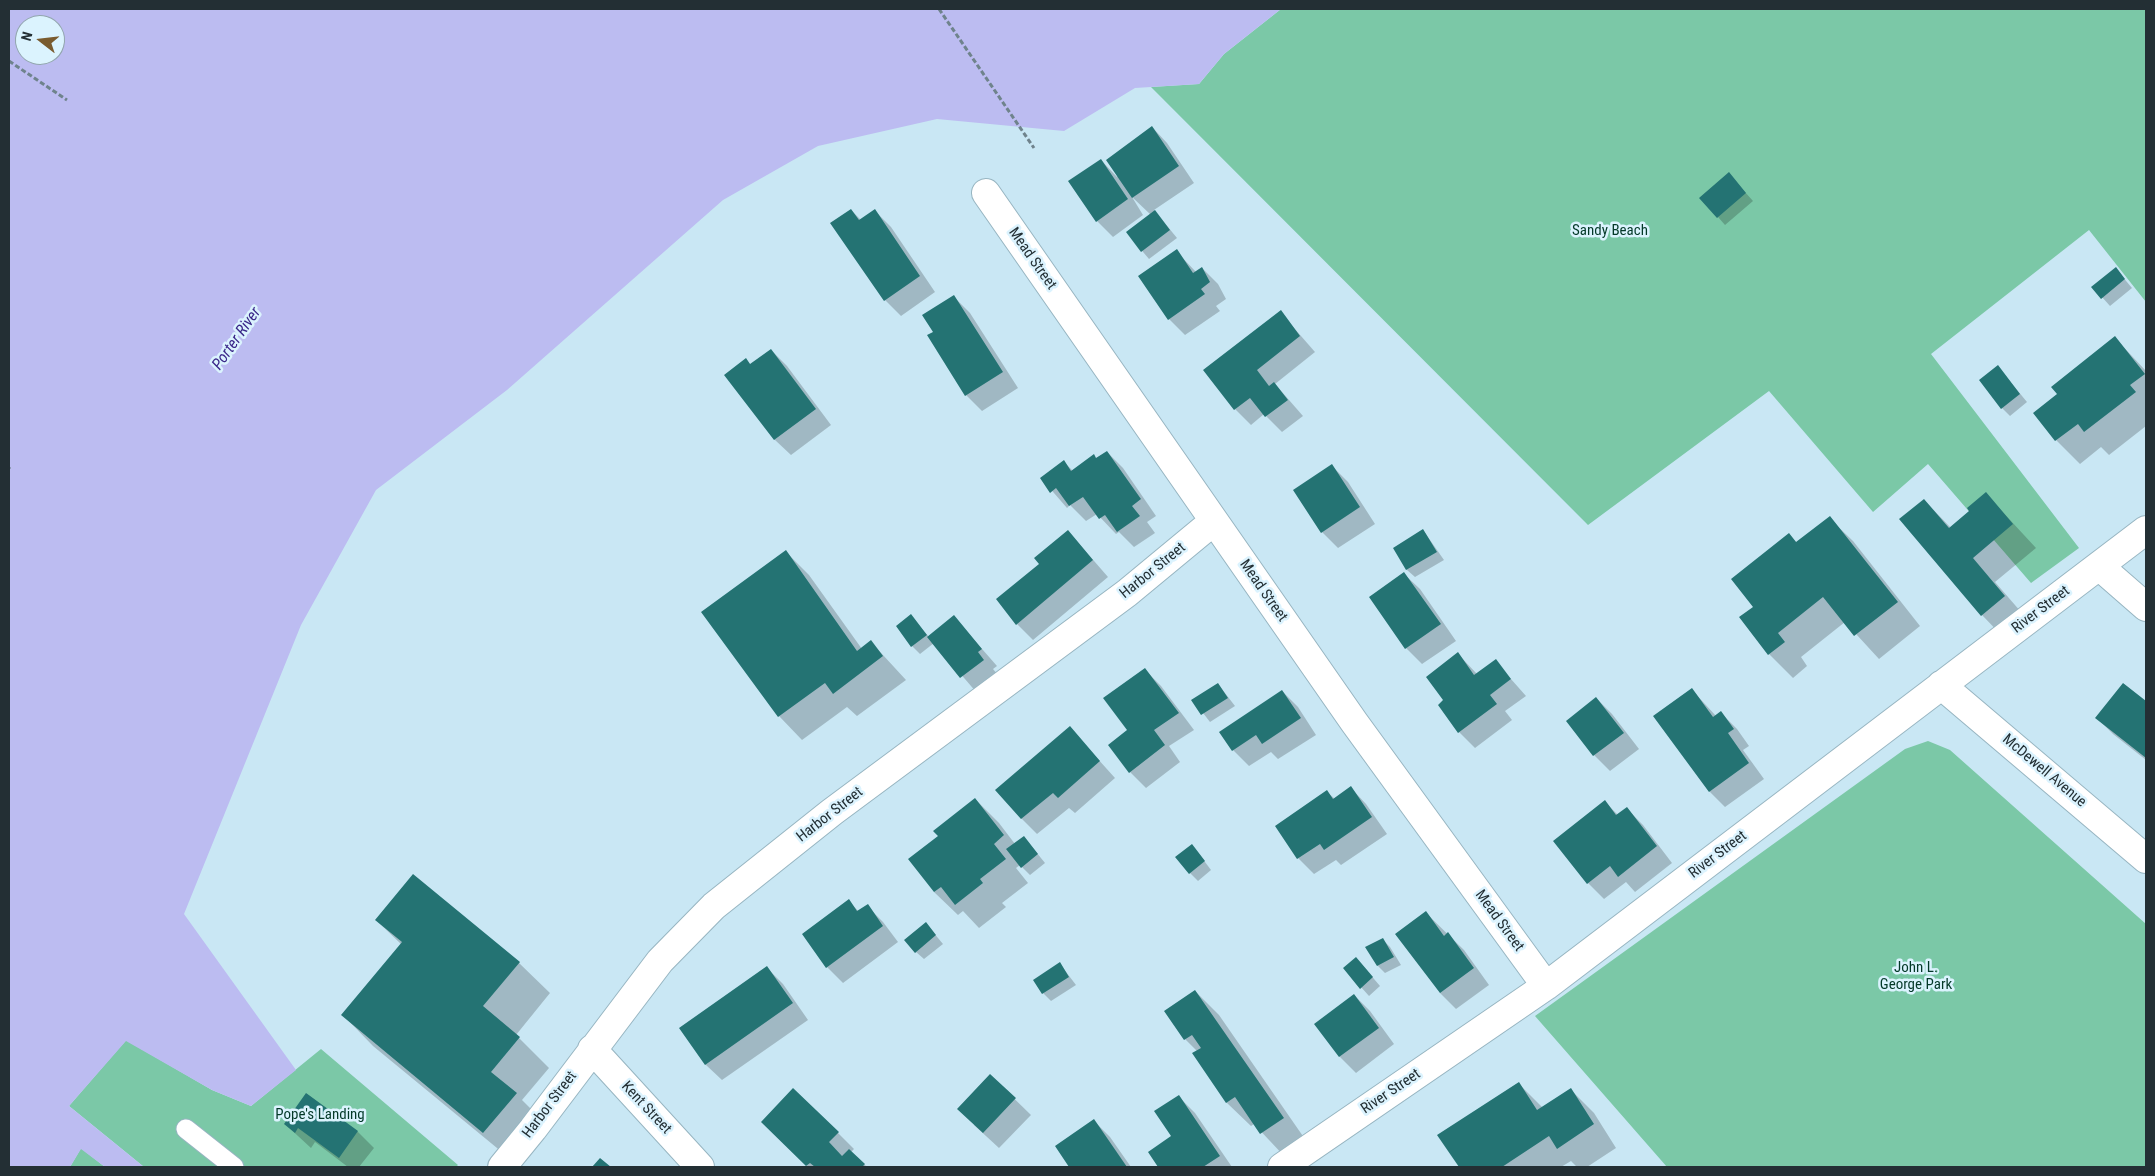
<!DOCTYPE html>
<html>
<head>
<meta charset="utf-8">
<style>
  body { margin:0 }
  #map { position:relative; width:2155px; height:1176px; overflow:hidden; background:#c9e7f4; font-family:"Roboto Condensed",sans-serif }
  canvas { display:block }
  .frame { position:absolute; inset:0; border:10px solid #232f34; pointer-events:none }
  .north { position:absolute; left:15px; top:15px; width:50px; height:50px; box-sizing:border-box; background:#dbf3fe; border:1px solid #91a5ad; border-radius:50%; rotate:286deg; font-size:14px; font-weight:700; line-height:20px; text-align:center; color:#232f34 }
  .north::after { content:''; display:block; margin:auto; width:18px; height:22px; background:#795b2f; clip-path:polygon(50% 0,100% 100%,50% 72%,0 100%) }
</style>
</head>
<body>
<div id="map">
<canvas width="2155" height="1176"></canvas>
<div class="frame"></div>
<div class="north">N</div>
</div>
<script>
const c = document.querySelector('canvas').getContext('2d');
c.lineJoin = 'round';
function fillPath(path, color) { c.fillStyle = color; c.fill(path, 'evenodd'); }
function stroke(path, color, width, dash) { c.strokeStyle = color; c.lineWidth = width; c.lineCap = dash ? 'butt' : 'round'; c.setLineDash(dash || []); c.stroke(path); }
function drawText(font, color, halo, rows, align = 'center') {
  c.font = font + ' "Roboto Condensed",sans-serif'; c.lineWidth = 5; c.setLineDash([]); c.textBaseline = 'middle'; c.strokeStyle = halo; c.fillStyle = color; for (const [text, x, y, turn = 0] of rows) {
    c.save(); c.translate(x, y); c.rotate((+turn || 0) * Math.PI / 180); c.textAlign = isNaN(turn) ? turn : align; if (halo) c.strokeText(text, 0, 0); c.fillText(text, 0, 0); c.restore();
  }
}
const green = new Path2D(`
  M1281,9H2146V302L2089,230L1931,354L2079,548L2031,583L1928,464L1873,512L1769,391L1588,525L1151,87L1199,84L1224,54Z
  M1928,741L1950,750L2146,924V1167H1667L1535,1016L1905,749Z
  M126,1040L212,1090L251,1106L321,1049L458,1165L456,1167H144L69,1106Z
  M81,1148L105,1167H70Z`);
const water = new Path2D(`
  M9,9H1281L1224,54L1199,84L1135,88L1064,131L937,119L818,146L723,200L507,390L376,490L301,625L184,914L296,1070L251,1106L212,1090L126,1041L69,1106L144,1167H105L81,1149L70,1167H9ZM25,25H55V55H25Z`);
const shadow = new Path2D(`
  M1152,127L1167,143L1194,183L1154,210L1177,238L1149,259L1127,233L1151,215L1132,197L1143,215L1113,237L1097,221L1101,160L1117,177Z
  M1736,182L1753,201L1725,225L1718,217Z
  M851,210L861,220L875,211L891,227L935,292L901,316L885,300Z
  M1176,251L1196,272L1202,268L1218,284L1226,299L1216,306L1220,311L1185,335L1169,319Z
  M2116,269L2132,288L2110,306L2093,287Z
  M954,297L970,313L1018,388L982,411L966,395Z
  M1280,312L1315,352L1275,384L1303,416L1282,432L1264,414L1251,425L1235,409Z
  M2115,338L2146,371V426L2109,455L2101,447L2080,464L2056,440L2035,414L2059,395Z
  M771,350L787,366L831,425L791,455L775,440L726,375L746,360L751,365Z
  M1998,367L2027,402L2010,416L2002,408Z
  M1107,452L1123,468L1156,516L1147,522L1155,533L1134,547L1119,532L1116,534L1097,514L1086,521L1070,505L1067,508L1041,478L1064,462L1073,471Z
  M1332,466L1348,482L1375,524L1338,548L1322,532Z
  M1986,494L2036,548L1995,582L2028,620L2005,639L1982,615L1924,500L1951,528L1971,511Z
  M1829,518L1853,541L1920,626L1879,659L1845,622L1801,657L1807,666L1793,678L1769,654L1754,607L1789,534L1797,543Z
  M1423,530L1444,560L1415,577L1407,570L1394,548Z
  M1068,531L1108,577L1033,640L1017,624L1041,564Z
  M786,552L809,575L862,649L871,642L906,680L857,716L847,707L802,740L779,716Z
  M1404,574L1420,589L1456,641L1422,664L1406,648Z
  M911,616L929,637L954,617L997,666L993,669L999,676L977,693L934,643L920,654L912,646L897,627Z
  M1458,654L1477,674L1495,661L1526,696L1505,711L1512,720L1475,748L1459,732L1445,701Z
  M1145,670L1161,686L1194,730L1169,746L1180,762L1146,788L1130,772L1129,731Z
  M1218,684L1235,706L1210,722L1193,700Z
  M2124,684L2146,702V760L2113,734L2097,718Z
  M1692,690L1716,716L1721,713L1737,729L1749,746L1743,750L1764,779L1725,807L1710,792Z
  M1282,691L1298,707L1316,735L1278,759L1271,752L1249,766L1233,750L1221,732Z
  M1596,698L1612,714L1639,749L1610,771L1594,755Z
  M1070,728L1115,778L1075,813L1069,808L1037,834L1021,818Z
  M1351,788L1366,804L1387,834L1341,865L1336,860L1314,874L1298,858L1327,792L1335,799Z
  M975,799L999,823L1015,844L1024,837L1045,863L1030,875L1020,865L1016,868L1028,883L1002,903L1006,907L979,928L963,911L958,915L934,892L939,836Z
  M1605,802L1618,815L1627,809L1643,825L1672,863L1635,892L1626,882L1604,899L1588,883L1555,841Z
  M1199,854L1211,870L1198,881L1190,873Z
  M849,901L859,912L867,906L883,922L898,942L843,983L827,967Z
  M1426,913L1464,950L1489,985L1456,1009L1440,993Z
  M376,920L519,963L550,993L516,1035L549,1068L522,1100L546,1124L514,1162L373,1046L343,1015L402,945Z
  M933,932L943,944L924,959L916,952Z
  M1382,939L1390,947L1401,965L1385,973L1378,966L1367,948Z
  M1060,964L1076,985L1051,1001L1043,993Z
  M1363,966L1380,986L1369,996L1344,968Z
  M767,968L783,984L808,1020L722,1080L706,1065L681,1029Z
  M1195,991L1219,1015L1307,1142L1285,1157L1254,1124L1251,1126L1227,1103L1194,1054L1197,1051L1185,1039Z
  M1354,995L1370,1011L1394,1044L1356,1073L1340,1057L1316,1024Z
  M990,1075L1031,1115L999,1148L974,1125Z
  M1518,1083L1543,1108L1571,1090L1594,1113L1616,1148L1587,1167H1577L1571,1161L1561,1167H1460L1439,1135Z
  M307,1094L358,1132L374,1148L359,1167H348L315,1142L311,1148L285,1124Z
  M1179,1097L1195,1113L1232,1167H1160L1150,1152L1172,1136Z
  M1094,1121L1110,1137L1131,1167H1071L1056,1147Z
  M838,1133L854,1149L851,1152L867,1167H808L778,1138Z`);
const building = new Path2D(`
  M1152,126L1179,166L1132,198L1106,160Z
  M1101,159L1128,199L1096,222L1068,181Z
  M1729,172L1746,193L1717,218L1699,198Z
  M851,209L859,220L875,209L920,276L884,301L830,223Z
  M1155,210L1170,230L1141,252L1126,232Z
  M1177,249L1193,273L1202,267L1210,282L1201,289L1205,294L1168,320L1138,276Z
  M2116,267L2125,279L2101,299L2091,287Z
  M954,295L1003,372L965,396L927,335L933,332L922,315Z
  M1281,310L1300,336L1257,370L1269,386L1274,382L1288,400L1265,417L1250,398L1234,410L1203,370Z
  M2115,336L2145,374L2130,385L2136,392L2084,432L2078,424L2055,441L2033,413L2057,394L2051,387Z
  M771,349L816,409L774,440L724,375L746,358L750,364Z
  M1998,365L2020,394L2001,409L1979,380Z
  M1107,451L1141,499L1132,506L1140,516L1117,532L1105,515L1099,519L1083,497L1069,506L1056,488L1050,493L1040,478L1064,460L1071,471L1094,454L1096,458Z
  M1332,464L1360,507L1321,533L1293,490Z
  M1986,492L2013,524L1973,558L2005,596L1981,616L1899,519L1924,499L1949,528L1969,511L1967,508Z
  M1830,516L1898,602L1854,636L1823,597L1778,633L1785,642L1768,655L1739,617L1753,607L1731,579L1789,533L1796,542Z
  M1423,529L1437,552L1406,570L1393,548Z
  M1068,530L1093,560L1016,625L996,599L1039,564L1034,558Z
  M786,550L857,651L871,640L883,656L833,694L825,683L778,717L701,612Z
  M1404,572L1441,624L1405,649L1369,597Z
  M911,614L927,635L911,647L896,626Z
  M954,615L982,649L978,652L984,660L960,678L927,637Z
  M1458,652L1474,675L1496,659L1511,679L1490,695L1497,704L1458,733L1438,705L1443,700L1426,677Z
  M1145,668L1179,713L1154,730L1165,745L1129,773L1108,745L1127,730L1103,698Z
  M1218,683L1228,698L1201,715L1191,700Z
  M2123,683L2146,701V758L2095,718Z
  M1692,688L1713,717L1721,711L1734,729L1728,733L1749,763L1709,792L1653,716Z
  M1282,690L1301,718L1262,744L1256,735L1232,751L1219,732Z
  M1596,697L1624,733L1593,756L1566,721Z
  M1070,726L1100,761L1058,798L1053,793L1021,819L995,790Z
  M1351,786L1372,817L1324,850L1320,844L1297,859L1275,826L1327,790L1333,799Z
  M975,798L1004,835L994,844L1006,859L980,879L983,883L955,905L941,887L934,892L908,859L938,836L933,831Z
  M1605,800L1616,815L1627,807L1657,846L1618,877L1610,866L1587,884L1553,841Z
  M1024,836L1038,854L1021,868L1006,849Z
  M1192,844L1205,861L1189,874L1175,857Z
  M413,874L520,962L483,1006L520,1037L491,1072L517,1093L483,1133L341,1015L402,942L375,920Z
  M849,899L857,911L868,904L883,926L826,968L802,934Z
  M1426,911L1444,936L1448,932L1474,968L1440,993L1395,934Z
  M926,922L936,935L915,953L904,940Z
  M1383,938L1394,957L1377,966L1365,947Z
  M1356,957L1373,977L1360,989L1343,968Z
  M1060,962L1069,977L1042,994L1033,980Z
  M767,966L793,1003L705,1065L679,1028Z
  M1195,990L1284,1118L1260,1134L1235,1097L1226,1103L1192,1053L1201,1048L1192,1035L1184,1040L1164,1011Z
  M1354,994L1379,1028L1339,1057L1314,1024Z
  M990,1074L1016,1098L983,1133L957,1109Z
  M1519,1082L1537,1110L1571,1088L1594,1124L1557,1149L1549,1136L1502,1167H1459L1437,1135Z
  M793,1088L839,1132L829,1142L842,1156L849,1149L865,1164L862,1167H815L810,1163L806,1166L761,1122Z
  M306,1093L358,1131L339,1158L298,1128L295,1133L284,1124Z
  M1179,1095L1220,1156L1203,1167H1158L1148,1152L1171,1136L1154,1111Z
  M1094,1119L1127,1167H1069L1055,1146Z
  M600,1158L611,1167H592Z`);
const path = new Path2D(`
  M939,9L1034,148
  M9,61L67,100
  M9,468L10,469`);
const lane = new Path2D(`
  M186,1129L234,1167`);
const street = new Path2D(`
  M986,193L1354,722L1546,986
  M2099,566L2146,607
  M1941,685L2146,859
  M592,1049L700,1167
  M502,1167L533,1129L660,961L714,906L832,812L1127,593L1214,521
  M1282,1167L1546,986L2146,530`);
const parkNames = [
  ["Sandy Beach",1610,231],
  ["John L.",1916,968],
  ["George Park",1916,985],
  ["Pope's Landing",320,1115]
];
const streetNames = [
  ["Mead Street",1032,259,55],
  ["Harbor Street",1153,571,-39],
  ["Mead Street",1263,591,55],
  ["River Street",2041,610,-37],
  ["McDewell Avenue",2044,771,40],
  ["Harbor Street",830,815,-38],
  ["River Street",1718,855,-37],
  ["Mead Street",1499,921,54],
  ["River Street",1391,1092,-34],
  ["Harbor Street",550,1105,-53],
  ["Kent Street",646,1108,47]
];
const waterNames = [
  ["Porter River",237,339,-55]
];
fillPath(green, '#7bc8a7');
fillPath(water, '#bcbcf1');
fillPath(shadow, '#0003');
fillPath(building, '#247373');
stroke(lane, '#97b5c1', 21);
stroke(street, '#97b5c1', 30);
stroke(path, '#6f838c', 3, [5, 2.5]);
stroke(lane, '#fff', 19);
stroke(street, '#fff', 28);
drawText('15px', '#043928', '#dbf3fe', parkNames);
drawText('15px', '#232f34', '#dbf3fe', streetNames);
drawText('italic 16px', '#3a2789', '#dbf3fe', waterNames);
</script>
</body>
</html>
